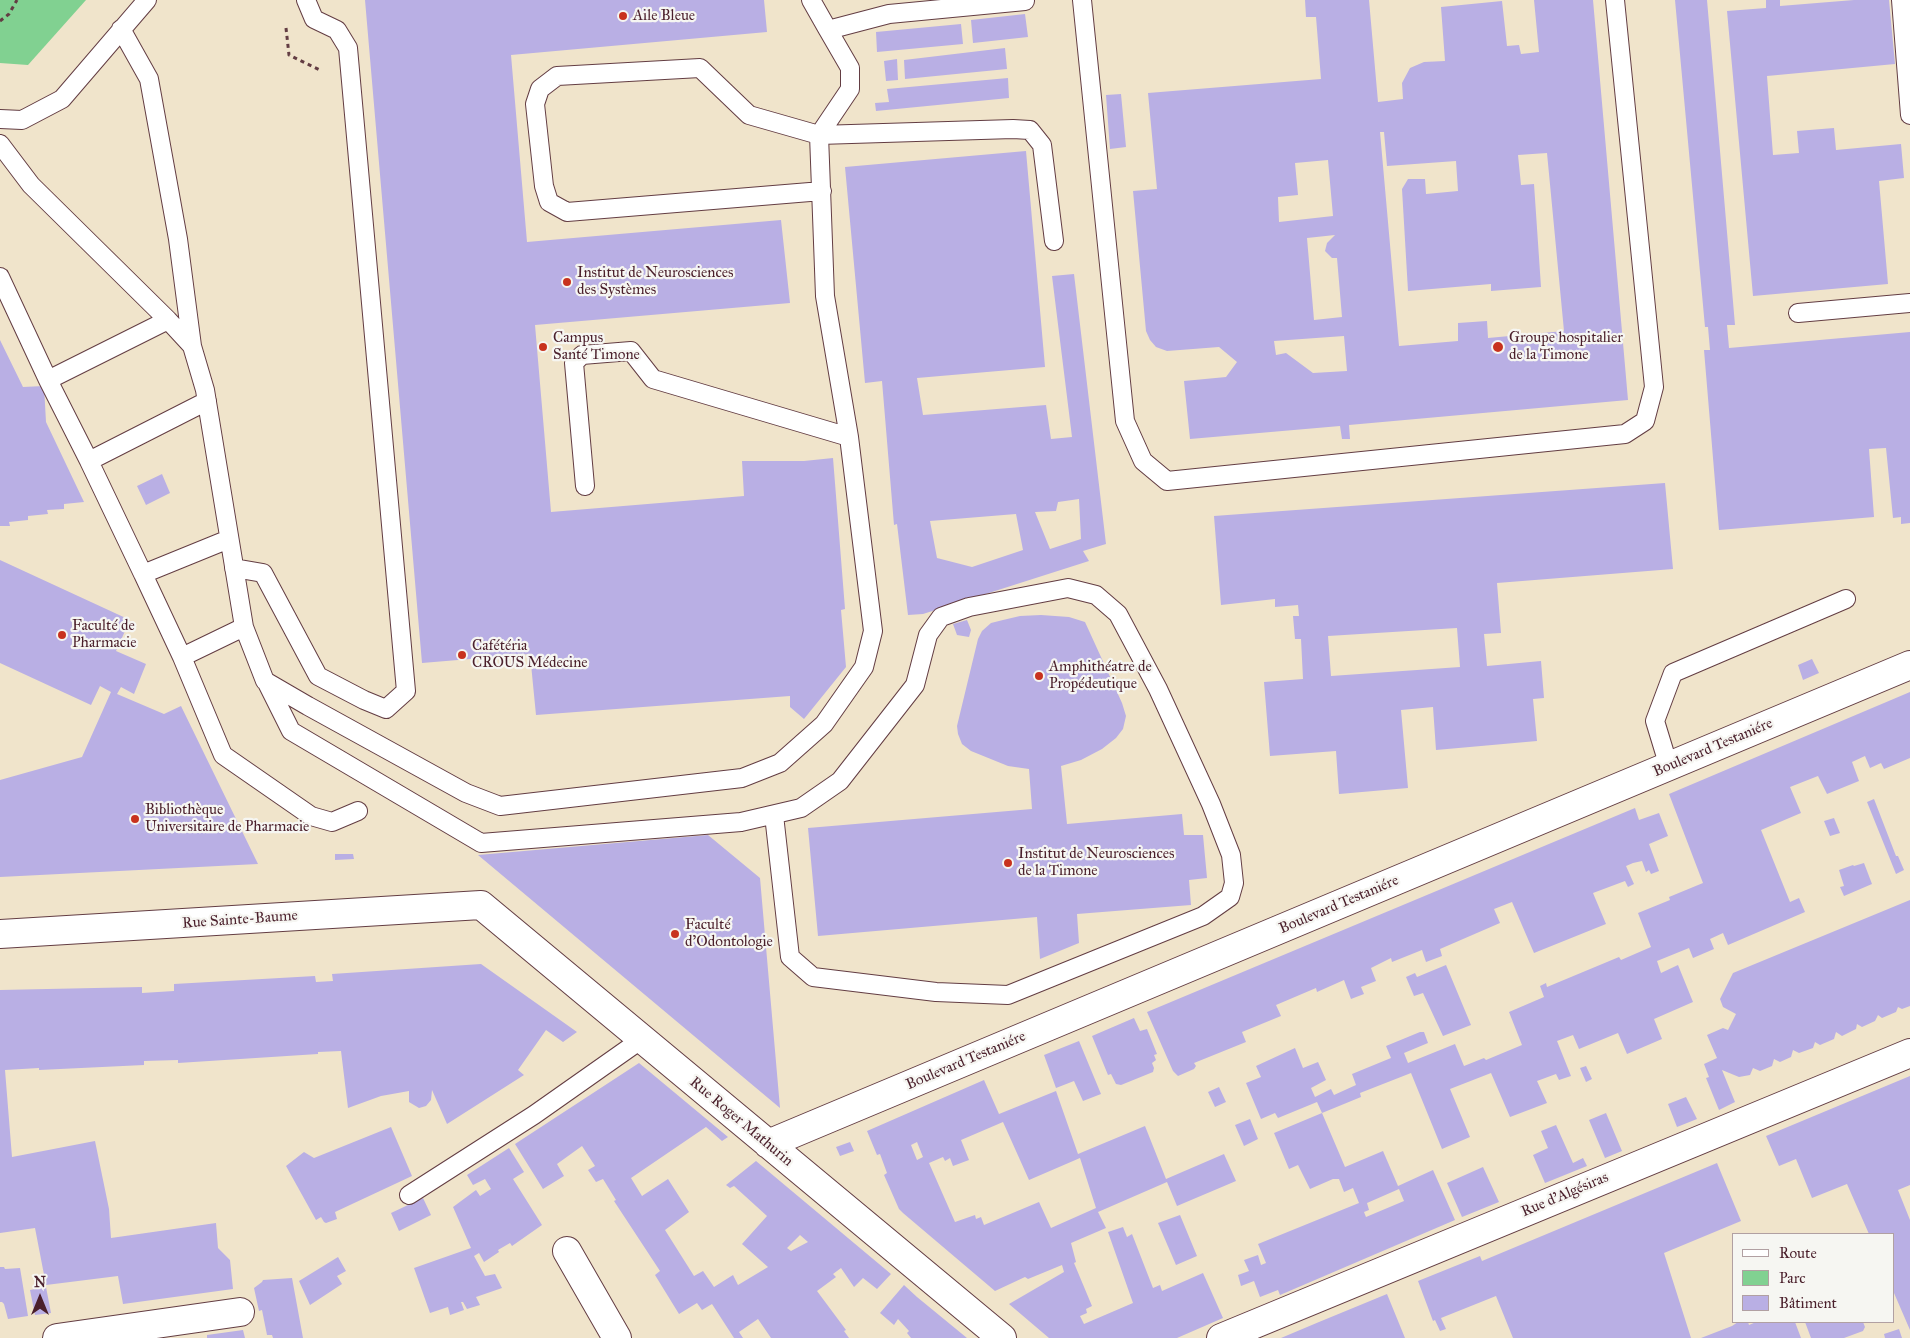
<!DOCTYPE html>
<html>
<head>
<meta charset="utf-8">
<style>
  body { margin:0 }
  #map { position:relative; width:1910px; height:1338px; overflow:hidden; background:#f0e4cb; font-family:"IM FELL Great Primer",serif }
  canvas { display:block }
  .legend { position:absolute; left:1732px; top:1233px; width:162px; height:90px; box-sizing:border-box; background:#f6f6f2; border:1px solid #b1a0a2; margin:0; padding:6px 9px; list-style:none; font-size:15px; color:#4a1f2b }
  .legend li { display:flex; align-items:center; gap:10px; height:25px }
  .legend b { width:25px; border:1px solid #b1a0a2 }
  .north { position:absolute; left:15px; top:1273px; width:50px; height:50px; -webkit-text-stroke:4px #f6f6f2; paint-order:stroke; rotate:0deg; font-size:14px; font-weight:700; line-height:20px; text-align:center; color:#4a1f2b }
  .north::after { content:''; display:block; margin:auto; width:18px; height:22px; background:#4a1f2b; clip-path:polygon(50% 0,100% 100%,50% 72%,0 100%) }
</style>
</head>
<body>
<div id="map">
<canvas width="1910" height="1338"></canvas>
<ul class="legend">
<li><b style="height:6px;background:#fff"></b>Route</li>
<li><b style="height:14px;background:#81d191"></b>Parc</li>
<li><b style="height:14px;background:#b9afe4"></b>Bâtiment</li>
</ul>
<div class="north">N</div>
</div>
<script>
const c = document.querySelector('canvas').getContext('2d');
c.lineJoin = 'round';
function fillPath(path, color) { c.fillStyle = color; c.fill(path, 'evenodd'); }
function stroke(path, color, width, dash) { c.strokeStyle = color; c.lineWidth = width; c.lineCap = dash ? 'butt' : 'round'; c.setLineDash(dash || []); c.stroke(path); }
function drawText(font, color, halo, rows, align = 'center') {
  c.font = font + ' "IM FELL Great Primer",serif'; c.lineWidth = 4.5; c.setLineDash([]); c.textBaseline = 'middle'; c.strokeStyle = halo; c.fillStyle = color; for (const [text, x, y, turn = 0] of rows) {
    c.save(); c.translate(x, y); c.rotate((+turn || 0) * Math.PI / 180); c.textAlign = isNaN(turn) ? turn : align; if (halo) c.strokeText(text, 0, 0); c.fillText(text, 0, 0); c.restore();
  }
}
const green = new Path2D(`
  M0,0H86L28,65L0,63Z`);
const building = new Path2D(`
  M365,0H764L767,32L511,55L527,242L781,220L790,303L535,325L551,512L744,496L742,461H804L833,458L845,609L841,610L846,667L804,719L790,707V696L536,715L530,654L422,663Z
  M1305,0H1369L1378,102L1403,99L1402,83L1410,68L1424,62L1445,61L1441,7L1502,1L1507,46L1519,45L1521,54L1539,52L1534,0H1593L1628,400L1349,425L1350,439H1342L1340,426L1190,439L1184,381L1226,377L1237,362L1219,347L1167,351L1156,347L1150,340L1146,331L1133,191L1157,189L1148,93L1321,79L1316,17H1306ZM1380,132H1384L1387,166L1456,161L1458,191L1426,194L1425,179H1408L1402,189L1408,291L1491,284V291L1541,287L1534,184L1521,185L1518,155L1547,153L1564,331L1488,338L1487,321L1458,323V341L1399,346ZM1328,160L1333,216L1279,222L1278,197L1298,195L1295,163ZM1335,235L1327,243L1325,251L1332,258H1337L1342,317L1314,320L1307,238ZM1344,336L1347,371L1313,373L1286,353L1276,355L1274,341Z
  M1675,0H1707L1735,325H1727L1729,348L1910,332V523L1901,524V517L1893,518L1886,448L1869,449L1874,517L1719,530L1704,350H1710L1708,327H1705Z
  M1766,0H1780V6L1854,0H1889L1895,64L1767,76L1773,155L1799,153L1797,131L1834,128L1836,150L1901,144L1904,178L1879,181L1888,284L1753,296L1727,11L1766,8Z
  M1025,14L1028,37L973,43L971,20Z
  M961,24L963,44L877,52L876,32Z
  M1005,48L1007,69L905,79L904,60Z
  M897,59L898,80L886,81L884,61Z
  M1008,78L1009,98L876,111L875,103L889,102L887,89Z
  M1121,94L1126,147L1110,149L1106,95Z
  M1026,151L1045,367L917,378L923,415L1046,405L1051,439L1072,437L1052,276L1074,274L1106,544L1083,551L1089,561L923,614L908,615L897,524L894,525L882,381L865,383L845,167ZM1079,499L1081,539L1050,549L1035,512L1056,511L1058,502ZM1016,514L1023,550L972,567L937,558L930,521Z
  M0,340L23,387L44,386L46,422L84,502L64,504V509L47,510L48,514L28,516V520L9,522L10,526H0Z
  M162,474L170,493L146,505L137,486Z
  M1665,483L1673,569L1497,583L1501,633L1484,634L1487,666L1541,661L1544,698L1533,699L1537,741L1436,750L1433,707L1401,710L1408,788L1339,794L1336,751L1270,756L1264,682L1303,679L1301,639H1295L1293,616H1299L1298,605L1275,607V599L1221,605L1214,516ZM1457,628L1460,667L1331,676L1328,636Z
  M0,560L130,620L116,651L146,664L134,694L121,687L117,694L164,714L181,706L258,864L0,877V780L82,757L111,692L100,686L91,705L0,663Z
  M1041,615L1069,617L1085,622L1122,703L1126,716L1123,729L1116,738L1102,749L1081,760L1061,766L1067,824L1182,814L1184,835H1203L1207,878L1189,880L1191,905L1077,914L1079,943L1040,959L1037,917L818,936L808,828L1032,809L1029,769L1008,766L971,751L962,744L958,734L957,726L978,639L982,631L991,623L1003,620L1020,616Z
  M967,620L971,630L969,637L957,635L953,624Z
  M1812,659L1819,673L1803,680L1798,665Z
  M1910,692V758L1884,769L1881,763L1870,768L1865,756L1852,762L1859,781L1827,794L1818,776L1790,787L1801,813L1761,830L1790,902L1799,898L1805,912L1728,945L1723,933L1710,939L1714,949L1693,958L1689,948L1657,961L1661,973L1678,965L1693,1002L1654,1019L1662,1039L1627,1054L1618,1033L1579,1049L1573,1035L1557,1041L1571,1076L1559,1080L1556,1074L1537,1081L1547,1103L1510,1117L1491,1073L1450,1089L1470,1137L1442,1149L1411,1073L1360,1093L1361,1097L1322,1113L1317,1102L1278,1118L1275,1113L1261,1119L1246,1083L1261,1077L1256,1066L1295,1048L1303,1068L1318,1062L1326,1080L1311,1088L1315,1097L1331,1089L1334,1095L1356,1085L1352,1074L1391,1058L1386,1046L1420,1032H1424L1428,1043L1404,1053L1408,1063L1455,1044L1464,1066L1484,1058L1486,1060L1522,1045L1509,1012L1544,997L1540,986L1546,983L1547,987L1619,957L1621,960L1651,947L1638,913L1670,900L1669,897L1703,883L1669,794Z
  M1874,799L1896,856H1898L1904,870L1896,874L1867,802Z
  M1635,808L1639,820L1659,813L1668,836L1649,844L1659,871L1651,874L1649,870L1646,872L1642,861L1633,863L1626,866L1634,884L1628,887L1625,881L1593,893L1606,924L1534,953L1512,902L1494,909L1500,923L1440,949L1442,956L1426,962L1422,950L1392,962L1391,958L1371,968L1376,981L1361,987L1364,994L1351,999L1344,980L1317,992L1316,988L1276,1005L1281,1016L1242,1032L1246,1042L1194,1063L1196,1066L1194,1069L1178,1076L1173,1071L1147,1012Z
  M1834,818L1840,833L1830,836L1824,821Z
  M708,835L760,878L780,1108L478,855Z
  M335,854H353L354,859L335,860Z
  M1864,863L1872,884L1844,896L1840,887L1844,886L1839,870L1853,865L1854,866Z
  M1910,900V1006L1902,1009L1898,1007L1896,1012L1882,1018L1878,1015L1875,1021L1862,1027L1857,1024L1856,1029L1842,1036L1836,1032L1834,1039L1820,1045L1815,1042L1813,1048L1799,1053L1793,1050L1791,1057L1780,1062L1774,1059L1772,1066L1760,1071L1753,1068L1750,1075L1739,1077L1722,1070L1735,1102L1719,1110L1706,1078L1709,1077L1704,1064L1717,1058L1707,1035L1723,1028L1728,1030L1736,1014L1723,1007L1720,999L1733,973Z
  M481,964L577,1032L563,1042L546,1030L518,1070L524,1075L447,1124L432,1090L431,1100L426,1106L419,1108L409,1102V1091L381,1096L348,1108L341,1051L318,1052V1054L178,1063V1060L144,1061V1065L39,1070V1068L5,1070L12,1157L95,1141L109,1209L111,1238L216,1223L218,1248L230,1260L233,1289L123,1304L118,1276L46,1285L35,1228L0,1233V990L142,987V993L174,991V984L315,976L316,982L333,981L332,974Z
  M1446,965L1471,1025L1443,1036L1423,993L1414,996L1406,977L1415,973L1417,977Z
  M1134,1018L1140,1031L1147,1029L1157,1054L1154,1055L1156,1060L1152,1063L1154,1068L1153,1072L1121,1085L1116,1084L1111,1074L1108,1075L1092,1036Z
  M1079,1041L1101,1094L1083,1101L1074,1081L1056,1088L1044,1055Z
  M639,1063L728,1137L722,1141L706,1127L631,1178L642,1196L668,1179L689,1212L665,1230L694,1276L703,1271L714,1287L733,1275L738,1285L768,1267L742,1244L767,1216L734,1186L730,1188L726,1185L756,1161L891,1274L877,1289L863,1278L854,1287L841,1268L833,1274L836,1277L817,1291L846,1330L844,1331L849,1338H771L758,1319L739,1332L743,1338H734L712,1304L702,1310L697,1303L679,1314L655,1275L660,1271L614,1201L616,1200L603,1179L596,1182L588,1170L595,1166L582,1146L557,1164L564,1176L543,1189L515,1144ZM800,1235L808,1242L791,1251L787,1248Z
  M1586,1066L1592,1079L1586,1082L1580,1068Z
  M1910,1076V1185L1898,1190L1910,1220V1330L1894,1293V1234H1869L1847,1184L1812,1198L1796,1159L1779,1166L1766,1136Z
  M984,1080L999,1114L1056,1091L1078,1154L1145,1126L1166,1179L1224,1154L1236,1181L1177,1206L1167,1182L1098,1212L1106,1228L1071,1243L1076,1262L1074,1263L1092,1306L1086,1309L1087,1313L1080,1316L1084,1324L1133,1303L1108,1232L1123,1227L1127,1237L1132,1234L1153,1288L1160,1285L1162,1291L1203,1273L1223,1318L1177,1338H1049L1009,1304L1064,1272L1062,1265L1028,1279L1025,1277L995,1291L903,1213L899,1209L884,1175L887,1173L880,1154L877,1155L867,1131ZM1003,1122L1029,1180L1080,1158L1096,1208L1051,1228L1039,1202L984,1225L981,1217L976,1219L975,1215L955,1222L929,1163L943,1157L945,1161L950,1158L953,1166L969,1160L961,1140ZM917,1142L923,1157L917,1160L911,1145Z
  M1219,1087L1226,1102L1215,1107L1208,1092Z
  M1686,1097L1697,1119L1677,1127L1668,1104Z
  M1322,1113L1345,1167L1383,1151L1398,1186L1433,1170L1455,1220L1280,1295L1278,1290L1260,1297L1254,1281L1241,1286L1238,1275L1249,1271L1244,1260L1258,1255L1261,1265L1266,1263L1258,1244L1359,1203L1353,1188L1344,1192L1339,1179H1333L1310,1189L1298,1165L1289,1169L1274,1133ZM1399,1189L1404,1201L1366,1217L1364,1212L1369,1210L1367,1203Z
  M1606,1113L1622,1151L1605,1158L1589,1120Z
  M1250,1119L1258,1139L1244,1146L1235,1125Z
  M1556,1125L1573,1163L1583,1158L1587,1166L1545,1183L1533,1155L1548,1148L1541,1131Z
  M391,1127L412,1176L335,1212L337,1219L326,1223L324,1222L321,1217L316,1220L286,1166L304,1152L314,1158Z
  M850,1142L854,1151L840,1156L836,1147Z
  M509,1148L524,1172L513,1179L542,1225L512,1246L510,1243L498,1250L499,1252L484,1262L479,1253L474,1256L485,1276L495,1274L502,1288L476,1297L480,1305L467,1309L463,1302H461L464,1310L450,1315L448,1307L430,1313L414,1268L471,1248L453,1207L476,1190L480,1196L491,1189L485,1179L473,1185L467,1175Z
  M1717,1163L1741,1221L1664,1253L1691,1338H1513L1496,1296L1441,1318L1446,1329L1440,1331L1435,1320L1433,1321L1418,1281L1480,1256L1482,1261Z
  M1483,1167L1499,1202L1462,1217L1447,1183Z
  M423,1198L431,1215L399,1231L391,1213Z
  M1180,1215L1197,1256L1176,1265L1158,1223Z
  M338,1257L346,1271L337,1276L342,1284L310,1305L299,1281Z
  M0,1267H4L5,1269L20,1268L28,1316L8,1319L4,1304L2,1302H0Z
  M292,1278L303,1338H273L272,1335H267L262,1310L259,1311L254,1288L262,1282L263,1280Z
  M904,1285L917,1297L967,1338H911L907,1333L909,1331L898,1319L894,1325L880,1313Z
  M46,1287L51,1313L35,1315L30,1290Z
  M1387,1294L1405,1338H1281L1319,1322Z
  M1738,1322H1748L1749,1325L1756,1322H1795L1801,1338H1701L1732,1326Z
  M1805,1322H1863L1865,1327L1863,1331L1844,1338H1811Z
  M1899,1329L1902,1338H1885L1884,1334Z
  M243,1330L245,1338H207V1335Z`);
const path = new Path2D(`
  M0,21L9,14L17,0
  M286,28L289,55L322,71`);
const lane = new Path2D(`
  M811,0L828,30
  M1082,0L1125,421L1143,461L1167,481L1625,434L1645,421L1654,387L1615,0
  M1901,0L1910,115
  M121,29L149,79L178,239L192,346
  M0,119L22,120L62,99L147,0
  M0,144L31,185L168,320L192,346L205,390L244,627L265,681L308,706L466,793L500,806L742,778L780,763L824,724L864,667L873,631L849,437L825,296L819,135L850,89V68L828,30L889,14L1025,1
  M822,191L567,212L549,202L544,186L535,104L540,89L557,76L700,68L749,115L819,135L1013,129L1030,130L1042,145L1054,241
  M0,277L48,380
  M1798,313L1910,303
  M89,461L48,380L168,320
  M585,486L574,363L582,355L631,351L653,379L849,437
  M234,568L263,573L318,676L364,700L386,709L406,691L348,48L337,30L314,19L306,0
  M143,574L89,461L207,401
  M244,627L182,657L223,755L311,816L332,822L358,811
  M182,657L143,574L229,539
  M266,681L291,731L481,843L741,822L801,808L840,781L915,685L928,635L941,617L969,607L1068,588L1096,595L1118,614L1158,689L1211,804L1231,855L1234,883L1230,897L1203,916L1008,995L936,992L813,977L790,957L774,815
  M1669,767L1655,721L1673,673L1846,599
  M409,1195L534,1115L642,1039`);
const street = new Path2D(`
  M0,934L481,905L1002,1338
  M768,1144L1910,665
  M567,1251L617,1338
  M57,1338L240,1312
  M1221,1338L1910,1053`);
const markers = [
  [623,16,5,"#c8321e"],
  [567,282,5,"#c8321e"],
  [543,347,5,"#c8321e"],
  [1498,347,6,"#c8321e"],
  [62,635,5,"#c8321e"],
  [462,655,5,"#c8321e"],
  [1039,676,5,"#c8321e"],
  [135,819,5,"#c8321e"],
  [1008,863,5,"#c8321e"],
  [675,934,5,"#c8321e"]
];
const poiNames = [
  ["Aile Bleue",633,16],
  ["Institut de Neurosciences",577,273],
  ["des Systèmes",577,290],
  ["Campus",553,338],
  ["Santé Timone",553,355],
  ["Groupe hospitalier",1509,338],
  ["de la Timone",1509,355],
  ["Faculté de",72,626],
  ["Pharmacie",72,643],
  ["Cafétéria",472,646],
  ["CROUS Médecine",472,663],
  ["Amphithéatre de",1049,667],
  ["Propédeutique",1049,684],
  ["Bibliothèque",145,810],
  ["Universitaire de Pharmacie",145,827],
  ["Institut de Neurosciences",1018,854],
  ["de la Timone",1018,871],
  ["Faculté",685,925],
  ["d'Odontologie",685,942]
];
const streetNames = [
  ["Boulevard Testaniére",1713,748,-23],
  ["Boulevard Testaniére",1339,905,-23],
  ["Rue Sainte-Baume",240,920,-4],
  ["Boulevard Testaniére",966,1061,-23],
  ["Rue Roger Mathurin",741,1122,40],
  ["Rue d'Algésiras",1565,1195,-23]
];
fillPath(green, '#81d191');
fillPath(building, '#b9afe4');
stroke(lane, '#633d43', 20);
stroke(street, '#633d43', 30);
stroke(path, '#633d43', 3, [4, 4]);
stroke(lane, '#fff', 18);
stroke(street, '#fff', 28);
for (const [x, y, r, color] of markers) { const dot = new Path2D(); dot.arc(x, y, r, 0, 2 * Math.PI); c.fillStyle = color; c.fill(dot); stroke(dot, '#f6f6f2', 2); }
drawText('15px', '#4a1f2b', '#f6f6f2', poiNames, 'left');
drawText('15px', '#4a1f2b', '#f6f6f2', streetNames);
</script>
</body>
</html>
